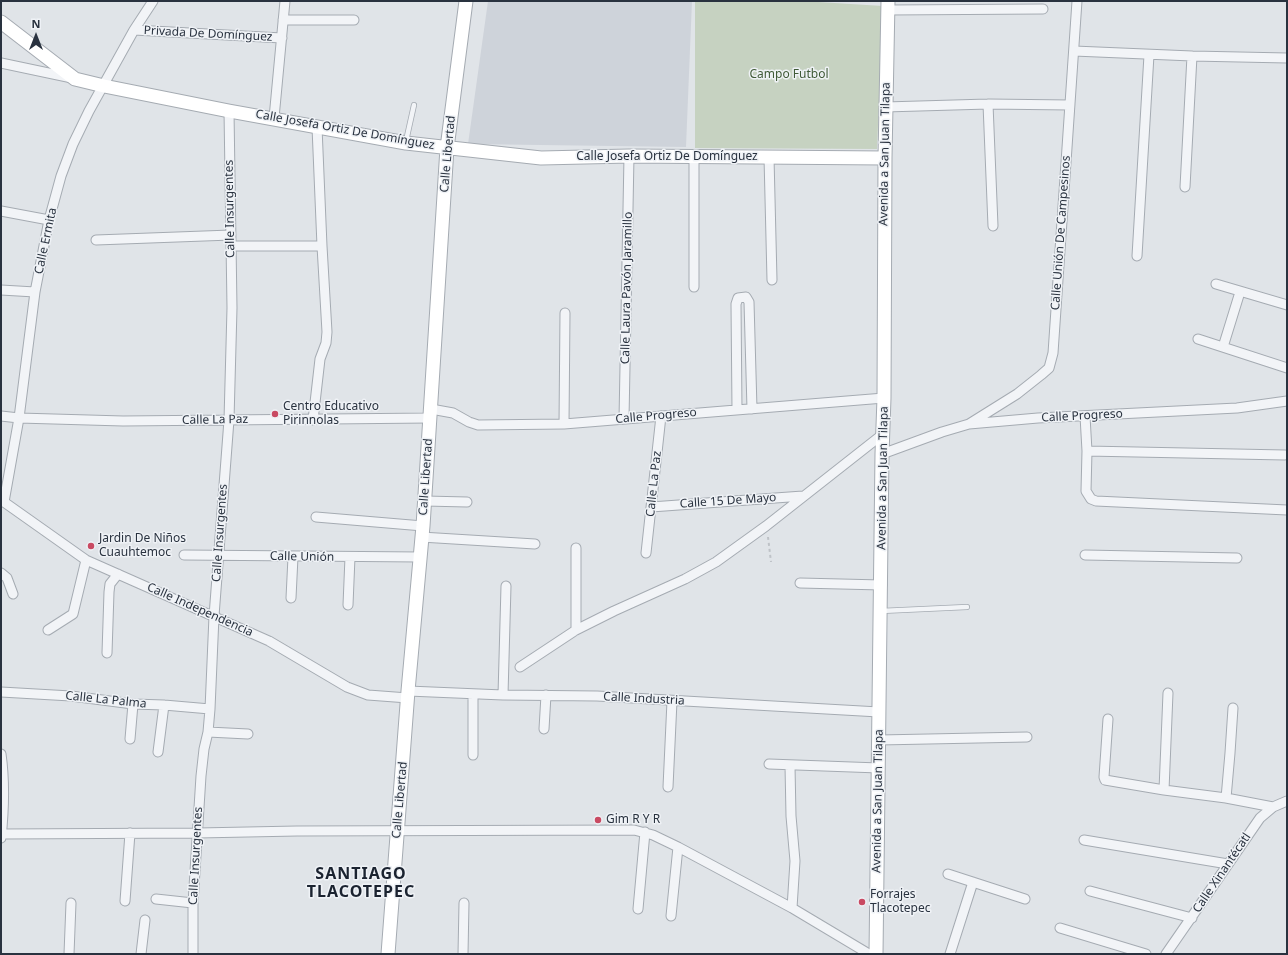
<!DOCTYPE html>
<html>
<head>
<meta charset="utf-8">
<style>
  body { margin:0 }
  #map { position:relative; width:1288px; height:955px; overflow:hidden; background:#e0e4e8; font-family:"Noto Sans",sans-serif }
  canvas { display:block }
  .frame { position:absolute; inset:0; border:2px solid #29323f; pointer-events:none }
  .north { position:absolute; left:16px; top:16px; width:40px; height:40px; -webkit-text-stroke:3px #eff2f6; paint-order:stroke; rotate:0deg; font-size:11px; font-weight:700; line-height:16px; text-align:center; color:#29323f }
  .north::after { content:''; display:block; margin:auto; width:14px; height:18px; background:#29323f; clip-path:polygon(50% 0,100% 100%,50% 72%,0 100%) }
</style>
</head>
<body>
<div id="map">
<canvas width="1288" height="955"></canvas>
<div class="frame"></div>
<div class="north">N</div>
</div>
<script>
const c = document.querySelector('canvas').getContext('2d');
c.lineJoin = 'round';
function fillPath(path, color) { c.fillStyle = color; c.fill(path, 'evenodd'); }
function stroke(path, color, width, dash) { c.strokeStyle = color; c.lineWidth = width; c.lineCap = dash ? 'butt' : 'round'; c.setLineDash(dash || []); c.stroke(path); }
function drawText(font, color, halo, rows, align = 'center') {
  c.font = font + ' "Noto Sans",sans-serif'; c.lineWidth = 3; c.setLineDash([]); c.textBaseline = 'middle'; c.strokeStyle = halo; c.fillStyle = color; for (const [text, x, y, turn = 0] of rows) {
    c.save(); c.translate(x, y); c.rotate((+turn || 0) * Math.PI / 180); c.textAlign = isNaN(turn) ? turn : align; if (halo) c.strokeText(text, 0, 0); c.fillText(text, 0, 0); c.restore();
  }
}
const built = new Path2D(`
  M488,1H692L686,147L468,144Z`);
const green = new Path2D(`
  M695,1H802L883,6L877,149L695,148Z`);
const path = new Path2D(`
  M768,537L771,562`);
const lane = new Path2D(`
  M406,141L414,105
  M881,611L967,607`);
const street = new Path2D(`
  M888,10L1043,9
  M283,20H354
  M134,30L282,38
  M1074,51L1192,56L1287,58
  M1,63L72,78
  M988,104L993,226
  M885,107L988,104L1070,105
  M274,118L285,1
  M694,157V287
  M769,157L772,280
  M1185,187L1192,56
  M1,211L49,220
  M96,240L231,235
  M231,246H322
  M1137,256L1149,55
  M1216,284L1287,305
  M1,290L35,292
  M1198,339L1287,368
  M1223,347L1240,292
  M431,409L453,413L469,422L478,425L564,424L884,398
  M737,410L736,304L738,298L746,297L749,302L752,409
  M1,416L19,418L123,421L430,418
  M1085,416L1087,451L1086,491L1091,499L1096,501L1287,510
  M624,419L629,156
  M313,420L320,359L326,343L327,332L322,246L317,127
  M564,424L565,313
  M969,424L1017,394L1041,375L1049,368L1053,353L1077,1
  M1087,451L1285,455
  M882,454L942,432L969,424L1038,418L1237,408L1287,401
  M425,501L467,502
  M1,502H4L86,560L269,641L347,687L368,695L408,698
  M4,502L19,418L35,292L49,220L61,176L73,144L89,111L134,30L153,1
  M651,507L803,496
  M316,517L423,526
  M421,537L535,544
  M576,548V630
  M646,553L661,416
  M184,555L420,557
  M1085,555L1237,558
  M1,573L7,578L13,594
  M800,583L882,585
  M291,598L293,557
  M348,605L350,557
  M48,630L73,614L86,560
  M107,653L109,592L110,584L118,574
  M520,667L576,630L614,611L685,579L716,562L766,526L883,434
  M408,691L503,695L597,696L879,712
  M1,692L71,696L133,704L164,705L210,709
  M473,694V755
  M503,695L506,586
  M1108,719L1104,777L1105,780L1164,790L1226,798L1273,807
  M544,729L546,695
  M208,732L248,734
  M130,739L133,704
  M879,740L1027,737
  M158,752L164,705
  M1,754C5,782 4,810 1,838
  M769,764L879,768
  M790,766L791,816L795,861L792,908
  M668,787L672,701
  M1164,790L1168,693
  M1226,798L1230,753L1233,708
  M2,834L198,833L297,831L634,830L653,835L678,847L792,908L869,954
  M1084,840L1228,864
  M948,874L1025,899
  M1090,891L1192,918
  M156,899L193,903
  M125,901L130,833
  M638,909L645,832
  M671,916L678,847
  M1060,928L1146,954
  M69,954L71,903
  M141,954L145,920
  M193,954V903L201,776L204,749L208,732L210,709L214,616L229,420L232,308L229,111
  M463,954L464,903
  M950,954L973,882
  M1166,954L1260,818L1273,807L1287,801`);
const secondary = new Path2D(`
  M1,22L75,79L104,86L229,111L406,143L541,158L629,156L885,158
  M388,954L408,691L423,526L447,148L466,1
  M876,954L882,454L884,398L885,158L888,1`);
const markers = [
  [275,414,4,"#c94a62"],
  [91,546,4,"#c94a62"],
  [598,820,4,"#c94a62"],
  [862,902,4,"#c94a62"]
];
const streetNames = [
  ["Privada De Domínguez",208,34,3],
  ["Calle Josefa Ortiz De Domínguez",345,130,10],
  ["Calle Libertad",448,154,-85],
  ["Avenida a San Juan Tilapa",885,154,-89],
  ["Calle Josefa Ortiz De Domínguez",667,157],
  ["Calle Insurgentes",230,209,-91],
  ["Calle Unión De Campesinos",1061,233,-86],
  ["Calle Ermita",46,241,-78],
  ["Calle Laura Pavón Jaramillo",627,288,-89],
  ["Calle Progreso",656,416,-5],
  ["Calle Progreso",1082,416,-3],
  ["Calle La Paz",215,420,-1],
  ["Calle Libertad",426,477,-86],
  ["Avenida a San Juan Tilapa",883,478,-89],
  ["Calle La Paz",654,484,-84],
  ["Calle 15 De Mayo",728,501,-4],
  ["Calle Insurgentes",220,533,-86],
  ["Calle Unión",302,557,1],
  ["Calle Independencia",200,610,24],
  ["Calle Industria",644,699,3],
  ["Calle La Palma",106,700,6],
  ["Calle Libertad",400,800,-85],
  ["Avenida a San Juan Tilapa",878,801,-89],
  ["Calle Insurgentes",196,856,-87],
  ["Calle Xinantécatl",1222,873,-56]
];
const parkNames = [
  ["Campo Futbol",789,75]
];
const poiNames = [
  ["Centro Educativo",283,407],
  ["Pirinnolas",283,421],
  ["Jardin De Niños",99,539],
  ["Cuauhtemoc",99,553],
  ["Gim R Y R",606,820],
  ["Forrajes",870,895],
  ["Tlacotepec",870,909]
];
const districtNames = [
  ["SANTIAGO",361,874],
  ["TLACOTEPEC",361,892]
];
fillPath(built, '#ced3da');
fillPath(green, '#c6d2c1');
stroke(lane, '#a5abb2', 6);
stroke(street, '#a5abb2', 11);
stroke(secondary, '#a5abb2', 15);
stroke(path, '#bec2c7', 2, [3, 3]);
stroke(lane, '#f2f4f7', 4.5);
stroke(street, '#f2f4f7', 9);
stroke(secondary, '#fff', 13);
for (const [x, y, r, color] of markers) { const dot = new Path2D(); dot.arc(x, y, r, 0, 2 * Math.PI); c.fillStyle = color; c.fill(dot); stroke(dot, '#eff2f6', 1.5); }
drawText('12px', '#29323f', '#eff2f6', streetNames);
drawText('12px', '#3f5a37', '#eff2f6', parkNames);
drawText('12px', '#29323f', '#eff2f6', poiNames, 'left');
c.letterSpacing = '1px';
drawText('bold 16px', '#1b2330', '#eff2f6', districtNames);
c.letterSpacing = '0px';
</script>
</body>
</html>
